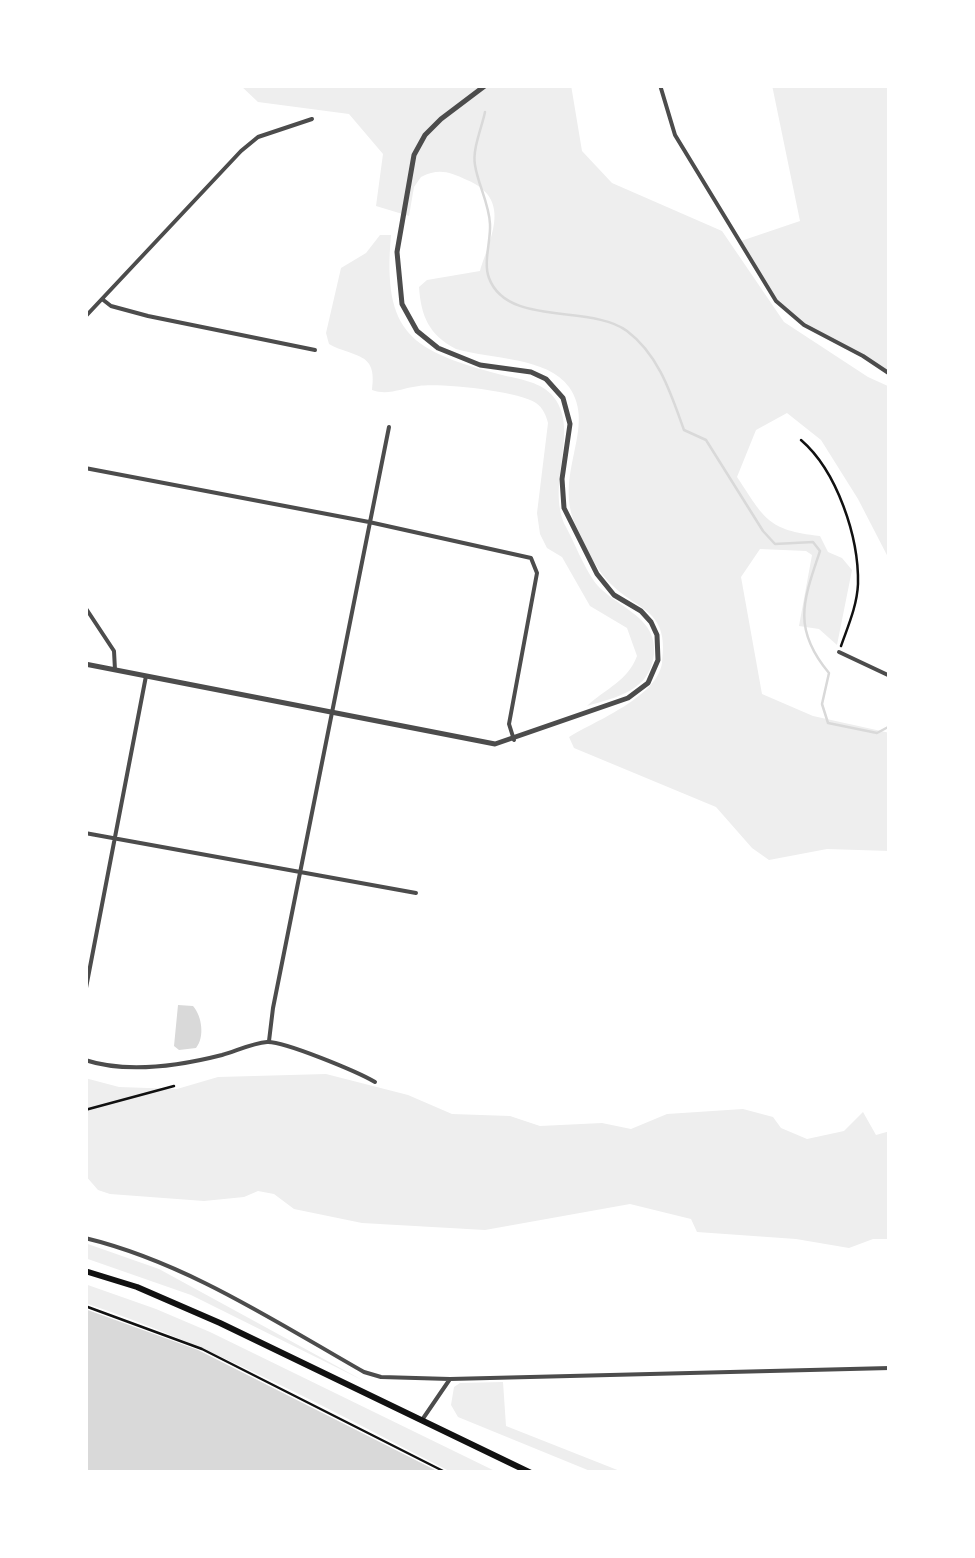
<!DOCTYPE html>
<html>
<head>
<meta charset="utf-8">
<style>
  body { margin:0 }
  #map { position:relative; width:975px; height:1558px; overflow:hidden; background:#fff; font-family:"DejaVu Sans",sans-serif }
  canvas { display:block }
  .frame { position:absolute; inset:0; border:88px solid #fff; pointer-events:none }
</style>
</head>
<body>
<div id="map">
<canvas width="975" height="1558"></canvas>
<div class="frame"></div>
</div>
<script>
const c = document.querySelector('canvas').getContext('2d');
c.lineJoin = 'round';
function fillPath(path, color) { c.fillStyle = color; c.fill(path, 'evenodd'); }
function stroke(path, color, width, dash) { c.strokeStyle = color; c.lineWidth = width; c.lineCap = dash ? 'butt' : 'round'; c.setLineDash(dash || []); c.stroke(path); }
const green = new Path2D(`
  M240,85H571L582,151L612,183L722,231L784,322L868,377L890,387V561L858,499L821,440L787,413L756,430L737,477C765,519 767,530 820,536L828,552L842,558L852,570L837,645L819,629L799,626L812,555L806,551L760,549L741,577L762,694L813,716L890,733V851L827,849L769,860L752,848L716,807L574,748L569,737C597,720 657,697 662,663C670,607 636,612 607,580C594,566 585,545 577,528C551,475 598,428 569,387C548,357 490,359 456,349C429,335 421,316 419,287L427,280L480,271C491,236 512,199 467,180C449,172 439,168 421,177L414,187L409,216L376,206L383,154L349,114L258,102Z
  M772,85H890V374C854,349 807,335 777,302C762,285 751,261 738,242L800,221Z
  M380,235H391C382,335 412,351 502,375C518,379 538,381 551,394C583,428 544,484 566,527C575,544 583,565 594,581C613,607 658,615 654,654C650,691 617,697 587,706C606,688 627,682 637,656L627,628L590,606L562,557L547,548L540,534L537,513L548,423C546,415 543,408 536,403C518,391 440,383 419,386C402,388 388,396 372,390C378,351 354,358 329,344L326,333L341,268L366,253Z
  M326,1074L408,1095L452,1114L510,1116L540,1126L602,1123L631,1129L667,1114L743,1109L773,1117L781,1128L807,1139L844,1131L863,1112L876,1135L890,1131V1239H873L849,1248L796,1239L697,1232L691,1219L630,1204L485,1230L362,1223L294,1209L274,1194L258,1191L244,1197L204,1201L110,1194L98,1190L85,1175V1078L119,1087L177,1089L218,1077Z
  M85,1243L159,1269L364,1381L191,1295L85,1258Z
  M85,1284L156,1309L210,1332L499,1473H453C332,1411 214,1346 85,1303Z
  M503,1382L506,1426L625,1473H595L458,1417L451,1405L454,1387L460,1383Z`);
const water = new Path2D(`
  M178,1005L193,1006C202,1016 205,1037 196,1048L179,1050L174,1046Z
  M85,1309L198,1350L441,1473H85Z`);
const stream = new Path2D(`
  M485,112C482,127 472,150 475,165C478,185 489,203 490,224C491,241 483,262 489,278C507,327 591,304 627,331C659,355 671,394 684,430L706,440L763,531L775,544L813,542L820,551C803,601 792,629 829,673L822,704L828,723L877,733L890,726`);
const path = new Path2D(`
  M801,440C837,471 859,537 858,584C857,606 848,626 841,646
  M85,1110L174,1086
  M85,1306L202,1349L447,1473`);
const minor = new Path2D(`
  M660,85L675,135L776,301L804,325L863,356L890,374
  M102,299L111,306L148,316L315,350
  M85,317L241,151L258,137L312,119
  M85,468L369,522L531,558L537,573L509,724L514,740
  M85,607L114,651L115,670
  M839,652L890,676
  M85,833L416,893
  M85,993L146,676
  M269,1041L273,1008L389,427
  M85,1060C128,1074 179,1066 222,1055C236,1051 253,1043 267,1042C284,1041 358,1072 375,1082
  M85,1238C185,1262 276,1322 364,1372L381,1377L450,1379L890,1368
  M422,1420L450,1379`);
const tertiary = new Path2D(`
  M85,664L495,744L628,698L648,683L658,660L657,635L651,622L641,611L614,595L597,574L564,508L562,479L570,424L563,398L546,379L531,372L480,365L438,348L417,331L402,304L397,252L414,155L425,135L441,119L486,85`);
const primary = new Path2D(`
  M85,1271L137,1287L220,1323L531,1473`);
fillPath(green, '#eee');
fillPath(water, '#d9d9d9');
stroke(stream, '#d9d9d9', 2.5);
stroke(path, '#111', 2.5);
stroke(minor, '#4c4c4c', 4);
stroke(tertiary, '#4c4c4c', 5);
stroke(primary, '#111', 6);
</script>
</body>
</html>
